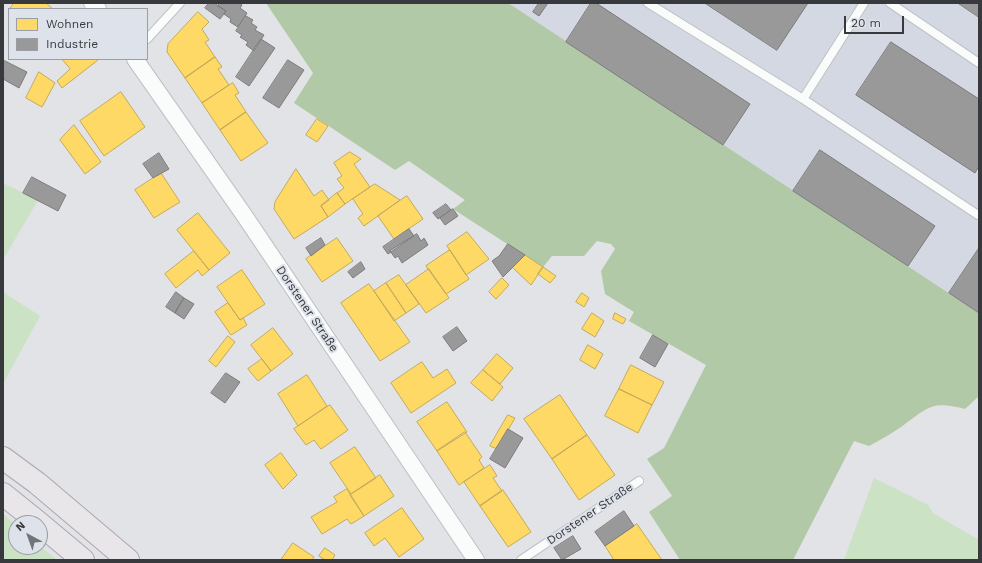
<!DOCTYPE html>
<html>
<head>
<meta charset="utf-8">
<style>
  body { margin:0 }
  #map { position:relative; width:982px; height:563px; overflow:hidden; background:#e1e3e7; font-family:"Work Sans",sans-serif }
  canvas { display:block }
  .frame { position:absolute; inset:0; border:4px solid #37393c; pointer-events:none }
  .legend { position:absolute; left:8px; top:8px; width:140px; height:52px; box-sizing:border-box; background:#dee2ea; border:1px solid #9b9ea4; margin:0; padding:5px 7px; list-style:none; font-size:12px; color:#37393c }
  .legend li { display:flex; align-items:center; gap:8px; height:20px }
  .legend b { width:20px; border:1px solid #9b9ea4 }
  .north { position:absolute; left:8px; top:515px; width:40px; height:40px; box-sizing:border-box; background:#dee2ea; border:1px solid #9b9ea4; border-radius:50%; rotate:319deg; font-size:11px; font-weight:700; line-height:16px; text-align:center; color:#37393c }
  .north::after { content:''; display:block; margin:auto; width:14px; height:18px; background:#727478; clip-path:polygon(50% 0,100% 100%,50% 72%,0 100%) }
  .scale { position:absolute; left:844px; top:16px; width:60px; height:18px; box-sizing:border-box; border:2px solid #37393c; border-top:0; padding-left:5px; font-size:12px; line-height:14px; white-space:nowrap; color:#37393c; -webkit-text-stroke:3px #dee2ea; paint-order:stroke }
</style>
</head>
<body>
<div id="map">
<canvas width="982" height="563"></canvas>
<div class="frame"></div>
<ul class="legend">
<li><b style="height:11px;background:#ffd966"></b>Wohnen</li>
<li><b style="height:11px;background:#999"></b>Industrie</li>
</ul>
<div class="north">N</div>
<div class="scale">20 m</div>
</div>
<script>
const c = document.querySelector('canvas').getContext('2d');
c.lineJoin = 'round';
function fillPath(path, color) { c.fillStyle = color; c.fill(path, 'evenodd'); }
function stroke(path, color, width, dash) { c.strokeStyle = color; c.lineWidth = width; c.lineCap = dash ? 'butt' : 'round'; c.setLineDash(dash || []); c.stroke(path); }
function drawText(font, color, halo, rows, align = 'center') {
  c.font = font + ' "Work Sans",sans-serif'; c.lineWidth = 4; c.setLineDash([]); c.textBaseline = 'middle'; c.strokeStyle = halo; c.fillStyle = color; for (const [text, x, y, turn = 0] of rows) {
    c.save(); c.translate(x, y); c.rotate((+turn || 0) * Math.PI / 180); c.textAlign = isNaN(turn) ? turn : align; if (halo) c.strokeText(text, 0, 0); c.fillText(text, 0, 0); c.restore();
  }
}
const built = new Path2D(`
  M512,3H979V313L510,5Z`);
const green = new Path2D(`
  M3,183L38,200L3,260Z
  M3,292L40,316L3,384Z
  M874,478L928,505L933,513L979,540V560H844Z
  M3,514L16,525V547L40,546L57,560H3Z`);
const forest = new Path2D(`
  M266,3H508L979,313V396L965,409C930,400 928,408 901,427C891,434 880,440 869,446L854,441L793,560H680L649,512L672,496L647,459L664,448L706,365L629,321L634,312L605,294L601,271L615,249L611,244L597,241L584,256H552L543,267L453,209L465,200L409,161L395,170L294,103L313,73Z`);
const homes = new Path2D(`
  M14,3H46L53,9H10Z
  M198,12L209,22L202,29L209,40L205,42L215,57L185,78L167,52L168,44Z
  M215,57L222,67L218,69L229,85L202,103L185,78Z
  M62,59H97L98,60L62,88L57,81L70,69Z
  M39,72L55,83L42,107L26,98Z
  M233,83L239,93L235,95L246,112L220,130L202,103Z
  M121,92L145,127L104,156L80,121Z
  M246,112L268,143L241,161L220,130Z
  M317,119L328,126L317,142L306,135Z
  M74,125L101,162L85,174L60,140Z
  M350,152L361,159L354,164L370,187L345,204L337,193L344,188L337,179L342,176L334,163Z
  M296,169L314,196L322,190L329,200L321,206L328,217L294,239L274,209L275,202Z
  M161,173L180,202L154,218L135,190Z
  M375,184L400,200L364,226L358,218L363,214L353,199Z
  M337,193L345,204L328,217L321,206Z
  M407,196L423,219L394,239L378,216Z
  M198,213L230,253L209,270L177,230Z
  M467,232L489,259L466,275L447,246Z
  M337,238L353,261L322,282L306,259Z
  M450,250L469,279L446,294L426,266Z
  M194,251L209,270L202,276L198,270L176,288L165,274Z
  M525,255L543,267L531,285L512,267Z
  M543,267L556,276L550,283L538,274Z
  M429,269L449,298L426,313L406,285Z
  M242,270L265,304L240,320L217,287Z
  M399,275L419,304L406,313L386,283Z
  M502,278L509,285L496,299L489,292Z
  M386,283L406,313L394,321L374,291Z
  M369,284L410,342L380,361L341,303Z
  M582,293L589,298L584,307L576,302Z
  M228,303L240,320L243,318L247,325L231,335L215,312Z
  M592,313L604,321L595,337L582,329Z
  M615,313L626,319L623,324L613,319Z
  M273,328L293,354L271,371L251,345Z
  M228,336L235,342L216,367L209,361Z
  M588,345L603,354L595,369L580,360Z
  M497,354L513,368L500,384L483,370Z
  M262,359L271,371L258,381L248,369Z
  M422,362L433,378L447,369L456,383L411,413L391,383Z
  M631,365L664,382L652,405L619,389Z
  M483,370L503,387L492,401L471,383Z
  M307,375L327,406L298,426L278,394Z
  M619,389L652,405L638,433L605,416Z
  M560,395L587,435L552,459L524,419Z
  M447,402L467,432L437,451L417,422Z
  M330,405L348,430L321,449L314,440L306,445L294,429Z
  M508,415L515,418L497,449L490,446Z
  M465,432L482,457L479,460L484,468L459,485L437,451Z
  M587,435L615,475L579,500L552,459Z
  M355,447L376,478L351,494L330,463Z
  M281,453L297,475L283,489L265,465Z
  M490,465L497,476L493,478L502,491L480,506L464,482Z
  M380,475L394,496L364,516L350,495Z
  M347,489L364,516L351,524L347,519L322,534L311,517L337,502L334,497Z
  M503,490L531,532L508,547L480,506Z
  M402,508L424,539L399,557L385,538L374,546L365,533Z
  M637,524L662,560H614L605,546Z
  M293,543L314,557L312,560H281Z
  M325,548L335,555L332,560H325L319,556Z`);
const industry = new Path2D(`
  M209,3H214L226,11L220,19L205,8Z
  M220,3H239L242,5L240,8L247,13L238,27L230,22L231,19L224,14L226,11L218,6Z
  M539,3H548L539,16L533,12Z
  M591,3H596L750,104L723,145L566,42Z
  M705,3H808L777,50Z
  M958,3H979V17Z
  M246,16L253,20L251,23L257,27L255,30L264,35L254,51L246,45L248,42L240,37L242,35L236,31Z
  M261,39L275,48L249,86L236,77Z
  M891,42L979,99V166L975,173L856,95Z
  M3,60L27,72L19,88L3,79Z
  M288,60L304,70L279,108L263,98Z
  M820,150L935,226L908,266L793,191Z
  M159,153L169,169L153,178L143,164Z
  M32,177L66,195L58,211L23,193Z
  M446,204L451,210L438,219L433,213Z
  M453,209L458,216L445,225L440,218Z
  M409,229L414,236L388,254L383,247Z
  M417,234L421,241L424,238L428,245L402,263L398,256L395,258L390,251Z
  M321,238L325,245L311,256L306,248Z
  M508,244L525,255L503,277L492,261L499,256Z
  M979,248V313L949,293Z
  M361,262L365,269L353,278L348,272Z
  M176,292L184,298L175,313L166,307Z
  M184,298L194,304L184,319L175,313Z
  M457,327L467,341L453,351L443,337Z
  M653,335L668,344L655,367L640,358Z
  M226,373L240,382L225,403L211,393Z
  M508,429L523,438L505,468L490,459Z
  M624,511L634,526L605,546L595,532Z
  M573,536L581,549L562,560L554,548Z`);
const lane = new Path2D(`
  M648,3L803,99L978,215L979,214
  M890,3L979,63
  M147,39L180,3
  M803,99L864,3
  M521,560L639,481`);
const street = new Path2D(`
  M92,3L98,9
  M135,59L244,215L476,560`);
const primary = new Path2D(`
  M3,458L37,483L128,560
  M3,494L39,523
  M40,524L83,560`);
const streetNames = [
  ["Dorstener Straße",307,309,56],
  ["Dorstener Straße",590,514,-34]
];
fillPath(built, '#d3d8e2');
fillPath(green, '#cce2c4');
fillPath(forest, '#b1c9a6');
fillPath(homes, '#ffd966');
stroke(homes, '#c3a959', 1);
fillPath(industry, '#999');
stroke(industry, '#7c7c7d', 1);
stroke(lane, '#bfc1c4', 10);
stroke(street, '#bfc1c4', 18);
stroke(primary, '#aca6af', 24);
stroke(lane, '#fafbfb', 8);
stroke(street, '#fafbfb', 16);
stroke(primary, '#e9e6ea', 22);
drawText('12px', '#37393c', '#dee2ea', streetNames);
</script>
</body>
</html>
